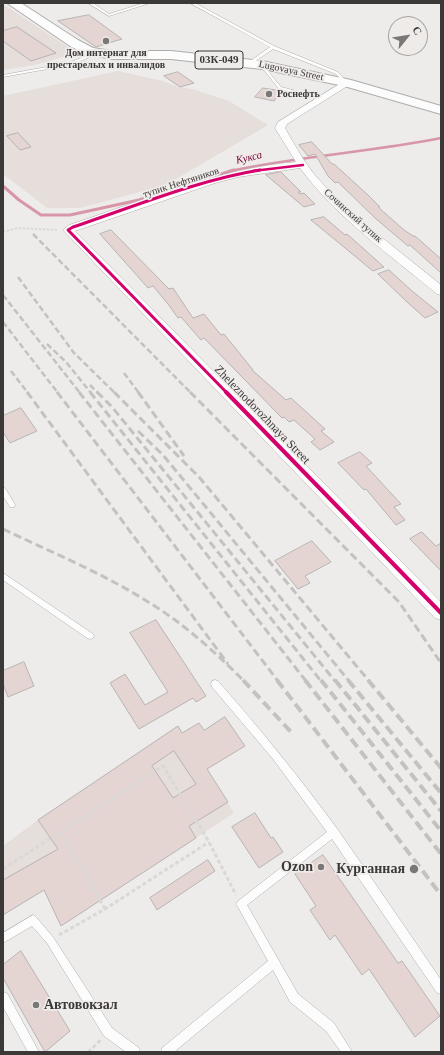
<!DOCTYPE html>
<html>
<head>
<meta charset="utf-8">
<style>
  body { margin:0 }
  #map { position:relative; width:444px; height:1055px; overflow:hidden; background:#eeecea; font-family:"Times New Roman",serif }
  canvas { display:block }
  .frame { position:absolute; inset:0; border:4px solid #3a3938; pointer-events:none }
  .north { position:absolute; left:388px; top:16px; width:40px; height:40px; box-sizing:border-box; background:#efebe9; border:1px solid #a7a4a2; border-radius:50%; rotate:60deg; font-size:11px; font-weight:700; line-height:16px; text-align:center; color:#3a3938 }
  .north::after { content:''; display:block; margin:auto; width:14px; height:18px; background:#797876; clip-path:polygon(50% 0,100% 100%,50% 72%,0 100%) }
</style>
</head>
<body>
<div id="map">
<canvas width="444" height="1055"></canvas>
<div class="frame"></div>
<div class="north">С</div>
</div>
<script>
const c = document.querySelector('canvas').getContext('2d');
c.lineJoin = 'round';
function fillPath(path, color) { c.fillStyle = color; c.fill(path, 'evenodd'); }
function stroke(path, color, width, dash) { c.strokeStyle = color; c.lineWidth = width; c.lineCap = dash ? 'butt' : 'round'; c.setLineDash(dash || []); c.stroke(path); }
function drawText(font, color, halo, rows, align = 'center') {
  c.font = font + ' "Times New Roman",serif'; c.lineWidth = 3.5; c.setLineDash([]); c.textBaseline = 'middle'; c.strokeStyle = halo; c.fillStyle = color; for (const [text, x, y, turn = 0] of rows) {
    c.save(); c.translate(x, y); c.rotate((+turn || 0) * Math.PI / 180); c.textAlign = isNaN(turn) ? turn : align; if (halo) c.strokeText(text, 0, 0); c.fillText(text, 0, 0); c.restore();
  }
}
const built = new Path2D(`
  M3,4L71,49L72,53L67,56L35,65L3,70Z
  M118,71L163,81L178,87L192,89L229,101L268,125L166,185L80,208H47L3,174V96Z
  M178,726L234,813L61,926L44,890L3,915V846L38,820Z`);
const streamFar1 = new Path2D(`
  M230,171C299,156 371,152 441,138`);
const stream = new Path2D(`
  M3,186L19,200L41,215H70L139,200L234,170`);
const building = new Path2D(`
  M89,15L122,39L96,47L58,21Z
  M17,27L56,53L31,61L3,41V31Z
  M178,72L194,83L180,87L164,76Z
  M263,88L282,91L274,101L255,97Z
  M18,133L31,147L20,150L7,136Z
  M312,142L332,164H334L368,195L380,207H378L404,230L413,236H415L441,259V273L410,245L408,246L375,218L338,182L335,183L328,176L315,154L308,156L299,145Z
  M281,172L301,192H298L300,194L304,193L315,204L304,207L266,175Z
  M324,217L345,235L347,234L384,267L373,271L311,220Z
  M111,230L169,289L173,288L193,318L204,314L221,335L224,334L253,370H252L286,400L291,398L325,429L321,431L334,442L320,450L311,442L315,439L294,420L289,422L284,417L282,418L204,338L201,340L181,317L178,318L168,304L153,286L148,288L100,234Z
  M389,270L412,291L438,312L425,318L407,302L378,274Z
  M21,408L37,431L10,443L3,432V416Z
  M360,452L372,463L366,466L401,504L394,507L405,520L396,525L366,489L364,490L338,463Z
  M422,532L436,546L441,543V571L410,539Z
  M312,541L331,562L305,576L310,583L298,589L275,561Z
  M156,620L206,696L196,702L193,698L139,729L110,683L125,674L145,705L168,692L130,633Z
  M24,662L34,686L8,697L3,684V671Z
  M225,717L245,746L207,769L228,802L189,826L196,838L61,926L44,890L3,915V880L58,849L38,820L178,726L182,733L199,723L204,730ZM174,751L196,784L173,798L152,766Z
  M255,813L271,838L273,837L283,852L259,868L232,827Z
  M323,855L398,963L402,961L440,1016L415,1037L369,969L362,975L335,935L330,940L310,910L316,906L295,874Z
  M208,860L215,871L157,910L150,898Z
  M21,951L70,1031L45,1052L3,978V965Z`);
const pathFar1 = new Path2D(`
  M3,232L18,228L58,230`);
const path = new Path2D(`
  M61,832L105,909
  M3,869L163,766L209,842L236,895
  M59,935L105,909L209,842
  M88,1052L101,1040`);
const lane = new Path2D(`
  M88,3H93L109,14L144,3H150L109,16Z
  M190,3H195L274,46L338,72L348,83L345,84L336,74L273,49L251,64H249V62L270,47Z
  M97,52L100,53L70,65L3,77V75L68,63Z
  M262,64L281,87L324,98L322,99L279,89L260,65Z
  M3,487L5,488L14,503L15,505L14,507H10L3,496Z
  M3,573L93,634L94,636L93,638L90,639L87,638L3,580Z
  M215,680L218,681C260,729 301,779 338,830C373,880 407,930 441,980V994L437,993L332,839L247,905L298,994L334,1023L352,1052H341L326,1031L290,1002L273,970L174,1052H161L162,1048L268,961L238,907L236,904L238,901L327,832L273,759L212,687L211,684L212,681Z
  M33,915L36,917L53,937L112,1028L139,1048L140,1052H126L104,1036L47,943L32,926L3,943V933Z
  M3,992L7,993L39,1052H28L3,1007Z`);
const street = new Path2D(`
  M346,80L349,81L350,83L349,85L287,124L285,128C296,147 307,168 323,184C358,221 401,252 441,285V295L437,294C390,255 336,217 300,168L238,177L215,183L75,231L441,602V620L435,618L63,230L69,225C142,201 220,168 296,162L275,128L278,122Z`);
const primary = new Path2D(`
  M7,3H21L78,40L93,48L112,51H171L262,61L351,80L441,106V114L344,86L262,69L171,59H112L86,54L70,46Z`);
const railFar2 = new Path2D(`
  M33,234L191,393
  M18,277L74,353L115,393
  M3,295L80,393
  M3,322L58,393
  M47,344L66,362L91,393
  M11,371L28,393
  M124,373L139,393
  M90,385L98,393`);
const railFar1 = new Path2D(`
  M27,392L228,664
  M57,392L278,681
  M79,392L306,681
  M90,392L321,681
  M97,392L112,407L335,681
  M114,392L199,477L369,681
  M138,392L184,456
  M190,392L399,602L441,663
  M138,431L163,455L349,681
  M3,529C51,552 100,572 145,600C182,622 214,651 244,681`);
const rail = new Path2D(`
  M243,680L291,732
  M277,680L441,895
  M305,680L441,854
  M321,680L441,831
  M335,680L441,811
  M348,680L441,793
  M368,680L441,768`);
const cyclewayFar2 = new Path2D(`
  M253,171L303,165`);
const cyclewayFar1 = new Path2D(`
  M227,393L68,230L73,227C133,207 198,180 260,170`);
const cycleway = new Path2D(`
  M226,392L441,613`);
const markers = [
  [106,41,4,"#797876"],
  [269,94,4,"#797876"],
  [321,867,4,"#797876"],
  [414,869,5,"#797876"],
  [36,1005,4,"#797876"]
];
const farPoinames = [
  ["Дом интернат для",106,53],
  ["престарелых и инвалидов",106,65],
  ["Роснефть",277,94,"left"]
];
const farStreetnames = [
  ["Lugovaya Street",291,71,12],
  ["тупик Нефтяников",181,183,-18],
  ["Сочинский тупик",353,216,42]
];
const shields = [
  [219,60,48]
];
const shieldNames = [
  ["03К-049",219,60]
];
const farWaternames = [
  ["Кукса",249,158,-13]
];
const streetNames = [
  ["Zheleznodorozhnaya Street",262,415,46]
];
const nearPoinames = [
  ["Ozon",313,867],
  ["Курганная",405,869],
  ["Автовокзал",44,1005,"left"]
];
fillPath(built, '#e5deda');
stroke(streamFar1, '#d897a8', 2.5);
stroke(stream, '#d897a8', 3);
fillPath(building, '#e4d4d2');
stroke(building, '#b6b4b4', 1);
stroke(lane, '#afadac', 1);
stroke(street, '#afadac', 1);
stroke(primary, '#afadac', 2);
stroke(pathFar1, '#d9d8d7', 2, [2.5, 1.5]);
stroke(path, '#d9d8d7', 3, [4, 2.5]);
fillPath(lane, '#fcfcfc');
fillPath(street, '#fcfcfc');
fillPath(primary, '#fcfcfc');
stroke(railFar2, '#c3c2c1', 2.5, [6, 3]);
stroke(railFar1, '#c3c2c1', 3, [8, 4]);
stroke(rail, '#c3c2c1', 4, [10, 5]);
stroke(cyclewayFar2, '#d6006c', 2.5);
stroke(cyclewayFar1, '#d6006c', 3);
stroke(cycleway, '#d6006c', 4);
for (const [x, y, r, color] of markers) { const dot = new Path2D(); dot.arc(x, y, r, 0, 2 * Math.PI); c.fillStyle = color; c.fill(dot); stroke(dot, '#efebe9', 1.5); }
drawText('bold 10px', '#3a3938', '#efebe9', farPoinames);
drawText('10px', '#3a3938', '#efebe9', farStreetnames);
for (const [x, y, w] of shields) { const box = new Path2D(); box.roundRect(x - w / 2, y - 9, w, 18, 3); c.fillStyle = '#efebe9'; c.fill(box); stroke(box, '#3a3938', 1); }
drawText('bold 11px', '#3a3938', null, shieldNames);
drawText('italic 11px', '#780337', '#efebe9', farWaternames);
drawText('12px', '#3a3938', '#efebe9', streetNames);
drawText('bold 14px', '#3a3938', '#efebe9', nearPoinames, 'right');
</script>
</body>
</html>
